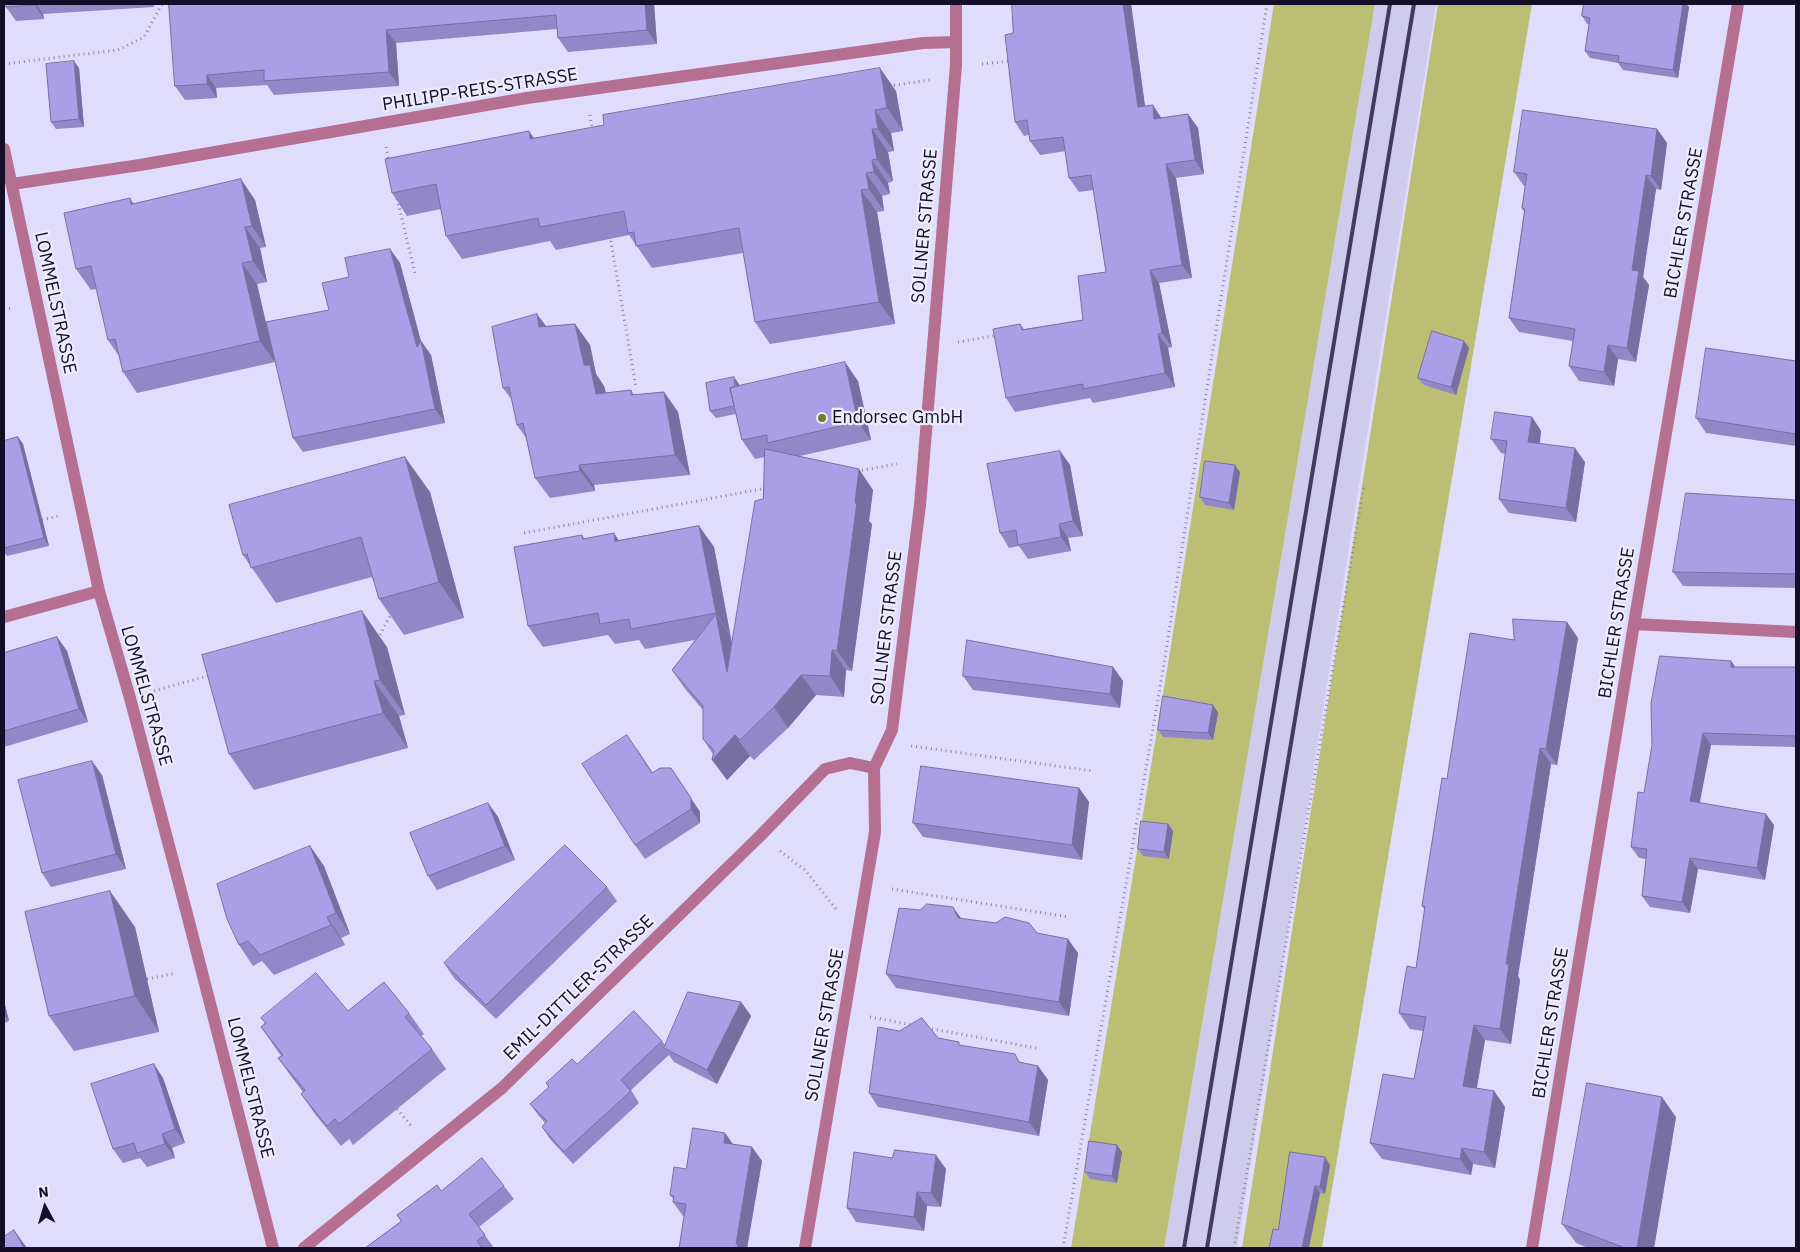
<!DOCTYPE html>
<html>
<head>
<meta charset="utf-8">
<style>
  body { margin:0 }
  #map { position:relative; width:1800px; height:1252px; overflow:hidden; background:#e0dcfb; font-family:"IBM Plex Sans",sans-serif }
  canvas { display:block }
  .frame { position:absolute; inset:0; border:5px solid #140e28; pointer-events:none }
  .north { position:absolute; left:20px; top:1182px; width:50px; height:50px; -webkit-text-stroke:4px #edecfb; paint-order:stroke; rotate:354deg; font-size:14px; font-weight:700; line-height:20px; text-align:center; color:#140e28 }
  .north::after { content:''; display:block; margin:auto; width:18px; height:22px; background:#140e28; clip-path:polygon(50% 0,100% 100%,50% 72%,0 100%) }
</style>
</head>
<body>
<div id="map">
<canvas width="1800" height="1252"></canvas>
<div class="frame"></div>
<div class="north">N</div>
</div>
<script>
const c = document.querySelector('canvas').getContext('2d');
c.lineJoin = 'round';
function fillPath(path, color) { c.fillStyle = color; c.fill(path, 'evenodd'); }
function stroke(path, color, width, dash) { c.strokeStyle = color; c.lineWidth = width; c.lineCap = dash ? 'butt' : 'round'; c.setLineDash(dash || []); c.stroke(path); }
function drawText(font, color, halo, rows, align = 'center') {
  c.font = font + ' "IBM Plex Sans",sans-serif'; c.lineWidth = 4.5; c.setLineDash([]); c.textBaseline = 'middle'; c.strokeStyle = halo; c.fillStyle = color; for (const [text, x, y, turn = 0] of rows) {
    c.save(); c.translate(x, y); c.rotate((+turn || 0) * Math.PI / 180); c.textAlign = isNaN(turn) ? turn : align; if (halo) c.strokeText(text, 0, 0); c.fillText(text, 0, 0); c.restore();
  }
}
const built = new Path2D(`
  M1375,4H1436L1237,1248H1164Z`);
const green = new Path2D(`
  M1274,4H1375L1164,1248H1071L1167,670Z
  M1438,4H1532L1322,1248H1242Z`);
const path = new Path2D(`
  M4,64L118,50L144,37L162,4
  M982,64L1010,61
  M889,86L930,80
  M590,115L592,129
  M386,147L389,161
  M397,199L415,273
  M610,236L636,387
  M4,309L13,308
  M958,342L999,335
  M857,471L897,464
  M42,520L58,516
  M524,533L767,488
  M376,638L380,635L392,612
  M154,691L211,675
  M911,746L1093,771
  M780,851L805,870L836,909
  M892,889L1069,917
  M147,979L176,973
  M870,1017L913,1025
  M927,1028L1036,1048
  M397,1109L413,1128
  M1063,1248L1163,670L1267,4
  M1234,1248L1364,485`);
const street = new Path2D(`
  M4,149L99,591L130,698L187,914L273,1248
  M12,184L140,165L527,98L923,43L956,42
  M4,617L99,591
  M1634,624L1796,632
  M304,1248L502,1088L760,836L825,769L850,763L874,768
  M805,1248L875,832L874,768L892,730L920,505L956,65V4
  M1532,1248L1634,624L1738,4`);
const rail = new Path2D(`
  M1184,1248L1390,4
  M1207,1248L1414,4`);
const wall = new Path2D(`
  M6,4H154V7L43,14L44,19L16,21L6,7Z
  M169,4H654L657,44L568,52L558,38L557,29L396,43L399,86L274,95L267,85L216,88L217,98L185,100L175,86Z
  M1131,4L1145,106L1162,118L1188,114L1198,128L1204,174L1176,178L1192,278L1159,283L1172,347L1168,348L1175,387L1093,403L1090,398L1015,412L1006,398L1020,324L1024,329L1083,320L1106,272L1093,190L1079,192L1069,178L1066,151L1040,155L1030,141L1029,135L1024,136L1015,122L1013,33Z
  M1584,4H1686L1689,7L1678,78L1623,70L1618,63L1590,58L1585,51L1589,24H1587L1582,16Z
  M79,68L84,127L56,129L51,122Z
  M896,91L903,131L891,133L894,151L888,152L893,181L888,183L890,194L882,196L884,211L877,212L895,324L770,344L755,322L743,253L652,268L629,235L556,250L550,241L462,259L446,236L441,209L407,216L392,193L534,138Z
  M1657,129L1667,143L1661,190L1656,189L1643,277L1649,285L1636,362L1618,359L1614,386L1579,381L1569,366L1573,341L1519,332L1509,318L1524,212L1522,208L1525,186H1524L1514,172Z
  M130,198L134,204L255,200L266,247L260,248L267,282L257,284L275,362L137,393L123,372L119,356L108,340L97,289L91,290L76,269Z
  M390,249L400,263L421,341L431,355L445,423L303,452L293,438L329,310L349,277Z
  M575,324L590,345L596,374L604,386L606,393L631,390L634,395L664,392L678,412L690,475L594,485L595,491L550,498L535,478L526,438L517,425L512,400L503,388L546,326Z
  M1464,341L1469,348L1456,395L1424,385L1418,378Z
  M1796,361V446L1706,433L1696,418Z
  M858,381L871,440L800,456L873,490L869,521L872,524L852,671L846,670L844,697L816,695L788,728L754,760L750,756L727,780L713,754L703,739V710L686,690L672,670L695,640L645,649L639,640L615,644L608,635L543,647L528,626L582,535L584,538L619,540L699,526L714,547L732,643L763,499L765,457L755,459L742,440L736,414L716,418L710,411L739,384V386Z
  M1532,417L1541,431L1540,443L1585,462L1576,522L1509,513L1499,499L1505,454L1501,453L1491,439Z
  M18,437L23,444L49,546L7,556L4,552V441Z
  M1060,451L1070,465L1083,536L1068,538L1071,551L1028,559L1019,546L1009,548L1000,533Z
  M1240,472L1234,510L1205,505L1200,497Z
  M430,492L464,618L404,635L379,599L372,577L276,603L243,555Z
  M1796,500V588L1683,586L1673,572Z
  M57,637L67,651L88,722L4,747V653Z
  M1578,638L1557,765L1551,764L1518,976L1520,980L1511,1044L1485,1040L1477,1088L1494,1091L1505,1107L1495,1168L1473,1164L1471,1175L1382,1159L1370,1143L1414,1079L1423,1031L1410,1029L1399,1013L1416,968L1425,910L1422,906L1447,779L1514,640Z
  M387,647L405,715L399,716L408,748L254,790L229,754Z
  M1731,661L1735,667H1796V747L1711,745L1699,802L1774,825L1765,880L1698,869L1690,913L1650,907L1642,896L1646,859L1639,858L1631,847L1644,793Z
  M1113,667L1123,681L1120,708L973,690L963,676Z
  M1213,705L1218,713L1213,740L1163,737L1158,730Z
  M637,749L653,773L671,768L700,812V823L645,859L635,845Z
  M102,775L126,869L51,887L42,873Z
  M1079,788L1089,802L1082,860L923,837L913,823Z
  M488,803L498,817L515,860L437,890L428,876Z
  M1168,824L1173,831L1169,859L1143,856L1138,849Z
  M310,846L324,866L350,934L341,938L345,945L274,975L262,961L253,966L239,945Z
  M607,887L617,901L496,1019L454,978L444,963Z
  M961,919L1037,933L1078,953L1069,1016L896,988L886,974Z
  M135,927L159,1032L74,1051L49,1016Z
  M4,1001L9,1021L4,1023Z
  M741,1002L751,1016L717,1084L674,1062L669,1055L631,1090L639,1103L573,1164L550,1139L542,1127L545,1123L539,1116L530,1104L549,1087L546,1083L577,1064L662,1041L665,1045Z
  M348,1011L409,1013L424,1034L421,1036L432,1049L446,1069L353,1145L349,1139L341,1146L315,1114L301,1094L303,1092L293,1079L278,1058L281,1056L261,1027L265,1023L261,1018Z
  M938,1038L961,1046L1021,1063L1038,1066L1048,1080L1039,1136L878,1107L869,1093Z
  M163,1078L185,1143L172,1148L175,1158L147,1167L140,1158L123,1163L113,1149Z
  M1676,1117L1654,1248H1588L1576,1243L1562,1224Z
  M725,1133L733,1144L752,1147L762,1161L747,1248H679L684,1216H683L673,1202L674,1200L670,1195L686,1169Z
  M1117,1145L1122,1152L1117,1183L1090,1179L1085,1172Z
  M1330,1165L1325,1194L1320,1193L1278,1230Z
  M946,1169L941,1207L927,1206L924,1231L856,1222L847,1208Z
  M504,1186L514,1199L479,1227L494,1248H365L401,1221L397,1215L441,1191Z`);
const shadedWall = new Path2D(`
  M34,4H36L43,14L44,19Z
  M645,4H654L657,44L647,30Z
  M1123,4H1131L1147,121L1138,107Z
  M1683,4H1686L1689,7L1678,78L1673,70Z
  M386,30L396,43L399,86L389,72Z
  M74,61L79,68L84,127L79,119Z
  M880,68L896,91L903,131L887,108Z
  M207,75L216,88L217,98L207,84Z
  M1153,105L1162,119H1154Z
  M875,110L891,133L894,151L878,129Z
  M1188,114L1198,128L1204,174L1195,160Z
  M872,129L888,152L893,181L877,159Z
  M1657,129L1667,143L1661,190L1651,176Z
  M529,131L545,154L530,139Z
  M872,160L888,183L890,194L874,172Z
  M1166,164L1176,178L1192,278L1182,265Z
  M866,173L882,196L884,211L869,189Z
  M1646,175L1656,189L1643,277L1649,285L1636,362L1627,348L1632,270Z
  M241,179L255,200L266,247L252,226Z
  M861,190L877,212L895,324L879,302Z
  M245,227L260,248L267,282L253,261Z
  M390,249L400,263L421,342V341L431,355L445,423L435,409L417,347Z
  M242,263L257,284L275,362L260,341Z
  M1150,270L1159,283L1172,347L1162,333Z
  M537,314L552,334L539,327Z
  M575,324L590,345L596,374L604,386L611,414L596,394L584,365Z
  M1158,334L1168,348L1175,387L1165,373Z
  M1464,341L1469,348L1456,395L1451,387Z
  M1608,345L1618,359L1614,386L1604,372Z
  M845,362L858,381L871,440L858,422Z
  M734,377L739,384L744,412L739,405Z
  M664,392L678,412L690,475L675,455Z
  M1532,417L1541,431L1538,456L1528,442Z
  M18,437L23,444L49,546L44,538Z
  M1575,448L1585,462L1576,522L1566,508Z
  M1060,451L1070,465L1083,536L1073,521Z
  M405,457L430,492L464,618L439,582Z
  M579,465L594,485L595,491L580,471Z
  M1235,465L1240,472L1234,510L1229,503Z
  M859,469L873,490L869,521L872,524L852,671L837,651Z
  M1059,524L1068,538L1071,551L1061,537Z
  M699,526L714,547L730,634L716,613Z
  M614,533L628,554L615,541Z
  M362,611L387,647L405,715L380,680Z
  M716,614L730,635L741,693L727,672Z
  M1567,622L1578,638L1557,765L1546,749Z
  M57,637L67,651L88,722L79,709Z
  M832,650L846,670L844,697L830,676Z
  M1731,661L1739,672L1731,667Z
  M1113,667L1123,681L1120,708L1110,694Z
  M801,675L816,695L788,728L774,707Z
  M374,681L399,716L408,748L383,713Z
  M1213,705L1218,713L1213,740L1208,733Z
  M1703,733L1711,745L1698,812L1690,801Z
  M735,735L750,756L727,780L712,760Z
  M1540,748L1551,764L1518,976L1520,980L1511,1044L1500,1029L1506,964Z
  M92,761L102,775L126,869L116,854Z
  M671,768L700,812V823L691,809Z
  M1079,788L1089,802L1082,860L1072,845Z
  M488,803L498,817L515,860L505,846Z
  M1766,814L1774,825L1765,880L1757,868Z
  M1168,824L1173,831L1169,859L1164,852Z
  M310,846L324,866L350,934L336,913Z
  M1690,858L1698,869L1690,913L1682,902Z
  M110,891L135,927L159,1032L135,996Z
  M953,907L963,921L958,918Z
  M327,917L341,938L345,945L331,925Z
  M1068,939L1078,953L1069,1016L1059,1002Z
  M4,1001L9,1021L4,1014Z
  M741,1002L751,1016L717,1084L707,1070Z
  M1474,1025L1485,1040L1474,1102L1463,1086Z
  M154,1064L163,1078L185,1143L175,1129Z
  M1038,1066L1048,1080L1039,1136L1029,1122Z
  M1494,1091L1505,1107L1495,1168L1484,1152Z
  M1662,1097L1676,1117L1654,1248H1637Z
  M725,1133L734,1146L724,1143Z
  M162,1134L172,1148L175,1158L165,1144Z
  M1117,1145L1122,1152L1117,1183L1112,1176Z
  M752,1147L762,1161L747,1248H737L736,1244Z
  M1462,1148L1473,1164L1471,1175L1460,1159Z
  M936,1155L946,1169L941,1207L931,1193Z
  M1325,1157L1330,1165L1325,1194L1320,1187Z
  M1315,1186L1320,1193L1309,1248H1302Z
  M917,1192L927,1206L924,1231L914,1217Z
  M14,1230L27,1248H24Z`);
const building = new Path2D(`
  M6,4H34V5L6,7Z
  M169,4H645L647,30L558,38L556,15L386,30L389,72L264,81V70L207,75V84L175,86Z
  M1012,4H1123L1138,107L1153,105L1154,119L1188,114L1195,160L1166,164L1182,265L1150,270L1162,333L1158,334L1165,373L1083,389V384L1006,398L993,329L1020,324L1022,330L1083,320L1078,276L1106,272L1091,175L1069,178L1063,137L1030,141L1027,120L1015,122L1005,35L1013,33Z
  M1584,4H1683L1673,70L1618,62L1619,56L1585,51L1590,18L1582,16Z
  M74,61L79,119L51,122L46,64Z
  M880,68L887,108L875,110L878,129H872L877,159L872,160L874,172L866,173L869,189L861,190L879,302L755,322L739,228L636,246L634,232L628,233L624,211L540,227L538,218L446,236L436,184L392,193L385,159L529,131L530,139L604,125L603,115Z
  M1523,110L1657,129L1651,176L1646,175L1632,270L1639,271L1627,348L1608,345L1604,372L1569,366L1575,329L1509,318L1525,209L1522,208L1527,174L1514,172Z
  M241,179L252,226L245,227L253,261L242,263L260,341L123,372L115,339L108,340L91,266L76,269L64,213L130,198L131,204Z
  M390,249L417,347L421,341L435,409L293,438L266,322L329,310L322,283L349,277L345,258Z
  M537,314L539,327L575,324L584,365H590L596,394L631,390V395L664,392L675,455L579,465L580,471L535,478L523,423L517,425L509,387L503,388L492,327Z
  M1432,331L1464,341L1451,387L1418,378Z
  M1706,348L1796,361V434L1696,418Z
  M845,362L858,422L767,443V435L742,440L730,388Z
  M734,377L735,387L730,388L734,406L710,411L706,383Z
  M1495,412L1532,417L1528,442L1575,448L1566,508L1499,499L1507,441L1491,439Z
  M18,437L44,538L4,548V441Z
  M765,449L859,469L855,503H857L837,651L832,650L830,676L801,675L774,707L740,740L735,735L712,760L714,750L703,739V706L672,670L716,614L727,672L755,501L763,499Z
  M1060,451L1073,521L1059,524L1061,537L1018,545L1016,530L1000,533L987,464Z
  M405,457L439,582L379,599L361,537L251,568L247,554L243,555L229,505Z
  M1205,461L1235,465L1229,503L1200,497Z
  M1686,493L1796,500V574L1673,572Z
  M699,526L716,613L631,629L629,619L600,624L598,613L528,626L514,547L582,535L583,539L614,533L615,541Z
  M362,611L380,680L374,681L383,713L229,754L202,655Z
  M1513,619L1567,622L1546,749L1540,748L1506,964H1509L1500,1029L1474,1025L1463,1086L1494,1091L1484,1152L1462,1148L1460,1159L1370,1143L1383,1074L1414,1079L1426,1017L1399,1013L1407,966L1416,968L1425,906H1422L1442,778L1447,779L1470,633L1514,640Z
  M57,637L79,709L4,731V653Z
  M967,640L1113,667L1110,694L963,676Z
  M1660,656L1731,661V667H1796V736L1703,733L1690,801L1766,814L1757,868L1690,858L1682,902L1642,896L1647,849L1631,847L1638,792L1644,793L1652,745L1651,704Z
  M1163,696L1213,705L1208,733L1158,730Z
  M627,735L652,773L660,768H671L691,798V809L635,845L582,764Z
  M92,761L116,854L42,873L18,780Z
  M921,766L1079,788L1072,845L913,823Z
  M488,803L505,846L428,876L410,833Z
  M1141,821L1168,824L1164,852L1138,849Z
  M565,845L607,887L486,1005L444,963Z
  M310,846L336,913L327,917L331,925L260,955L248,941L239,945L227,919L217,884Z
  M110,891L135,996L49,1016L25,912Z
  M927,904L953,907L958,918L996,923L1005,917L1029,923L1037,933L1068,939L1059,1002L886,974L899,908L920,910Z
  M316,973L348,1011L384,982L409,1013L405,1017L432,1049L339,1124L335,1119L327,1126L301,1094L305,1090L278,1058L283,1055L261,1027L266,1023L261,1018Z
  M688,992L741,1002L707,1070L664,1048Z
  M634,1011L662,1041L621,1080L631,1091L564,1152L542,1127L547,1121L530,1104L549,1087L546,1083L572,1059L577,1064Z
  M922,1018L938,1038L959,1042V1045L1015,1054L1019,1062L1038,1066L1029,1122L869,1093L878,1027L899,1031Z
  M154,1064L175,1129L162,1134L165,1144L137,1153L134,1143L113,1149L91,1084Z
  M1587,1083L1662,1097L1637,1248H1625L1562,1224Z
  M693,1128L725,1133L724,1143L752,1147L736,1244H738L737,1248H679L686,1204L673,1202L674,1196L670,1195L674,1167L686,1169Z
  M1089,1141L1117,1145L1112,1176L1085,1172Z
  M895,1150L936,1155L931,1193L917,1192L914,1217L847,1208L854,1152L892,1158Z
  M1290,1152L1325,1157L1320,1187L1315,1186L1302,1248H1269L1273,1229L1278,1230Z
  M482,1158L504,1186L469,1214L485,1235L477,1241L482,1248H365L402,1221L397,1215L437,1185L441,1191Z
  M14,1230L24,1248H4V1237Z`);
const markers = [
  [822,418,5,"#767921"]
];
const streetNames = [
  ["PHILIPP-REIS-STRASSE",480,90,-9],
  ["BICHLER STRASSE",1684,223,-80],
  ["SOLLNER STRASSE",925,226,-85],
  ["LOMMELSTRASSE",55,303,78],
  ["BICHLER STRASSE",1617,623,-81],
  ["SOLLNER STRASSE",887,628,-83],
  ["LOMMELSTRASSE",146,696,74],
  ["EMIL-DITTLER-STRASSE",579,988,-44],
  ["BICHLER STRASSE",1551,1023,-81],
  ["SOLLNER STRASSE",825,1025,-80],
  ["LOMMELSTRASSE",250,1088,76]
];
const poiNames = [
  ["Endorsec GmbH",832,418]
];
fillPath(built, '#cfcbec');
fillPath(green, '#bbbf74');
stroke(path, '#8985a1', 3, [1, 4]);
stroke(street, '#b56f90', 12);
stroke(rail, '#413c57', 4);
fillPath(wall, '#9288c7');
fillPath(shadedWall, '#776fa2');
fillPath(building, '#aa9ee7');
stroke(building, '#776fa2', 1);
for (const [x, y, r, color] of markers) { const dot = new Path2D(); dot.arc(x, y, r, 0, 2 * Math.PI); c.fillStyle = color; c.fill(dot); stroke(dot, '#edecfb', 2); }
drawText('18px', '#140e28', '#edecfb', streetNames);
drawText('18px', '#140e28', '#edecfb', poiNames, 'left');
</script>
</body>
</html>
